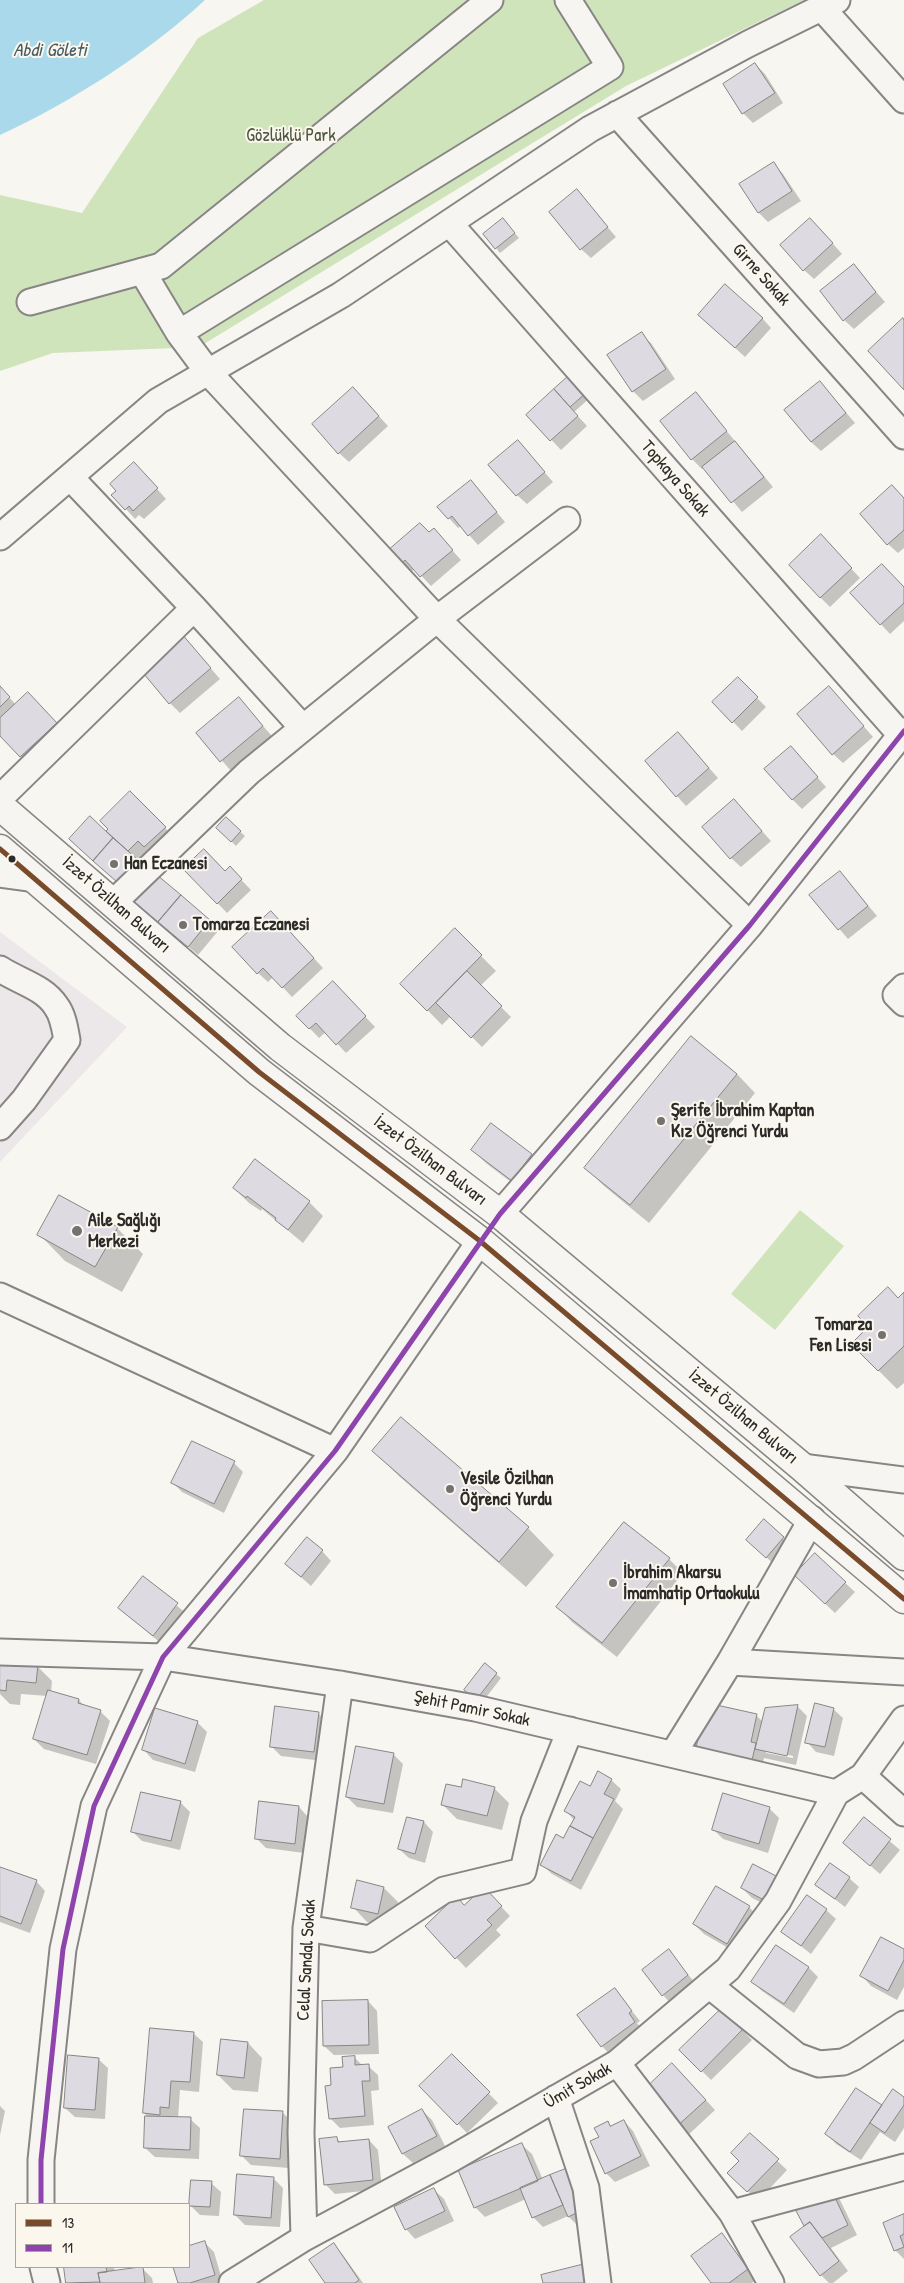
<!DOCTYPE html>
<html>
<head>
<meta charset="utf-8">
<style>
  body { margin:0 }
  #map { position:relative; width:904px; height:2283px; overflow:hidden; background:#f8f6f0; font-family:"Patrick Hand",sans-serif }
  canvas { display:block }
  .legend { position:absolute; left:15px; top:2203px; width:175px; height:65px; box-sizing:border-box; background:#fbf7ec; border:1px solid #a8a59f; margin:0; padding:6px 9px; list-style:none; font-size:15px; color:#2b2b2b }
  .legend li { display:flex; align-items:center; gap:10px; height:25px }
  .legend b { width:25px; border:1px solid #a8a59f }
</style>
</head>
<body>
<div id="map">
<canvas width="904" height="2283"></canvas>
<ul class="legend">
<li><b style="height:6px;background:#7a4b2a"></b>13</li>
<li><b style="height:6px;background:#8e44ad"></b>11</li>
</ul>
</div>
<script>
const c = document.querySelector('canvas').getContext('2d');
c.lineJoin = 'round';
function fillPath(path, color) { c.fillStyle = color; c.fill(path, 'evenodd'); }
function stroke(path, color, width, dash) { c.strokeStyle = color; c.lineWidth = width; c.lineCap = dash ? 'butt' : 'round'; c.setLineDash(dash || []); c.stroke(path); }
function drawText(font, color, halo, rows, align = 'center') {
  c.font = font + ' "Patrick Hand",sans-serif'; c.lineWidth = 4; c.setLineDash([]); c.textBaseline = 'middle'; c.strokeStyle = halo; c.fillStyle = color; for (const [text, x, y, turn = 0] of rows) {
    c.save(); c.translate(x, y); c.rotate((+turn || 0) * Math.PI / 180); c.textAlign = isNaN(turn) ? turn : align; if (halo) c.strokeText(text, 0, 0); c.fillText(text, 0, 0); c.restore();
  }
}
const built = new Path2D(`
  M0,932L127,1027L0,1162Z`);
const green = new Path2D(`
  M264,0H804L626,86L199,347L53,353L0,371V195L82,213L198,38Z
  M800,1210L844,1246L775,1330L731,1294Z`);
const water = new Path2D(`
  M0,0H205C145,55 73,101 0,135Z`);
const shadow = new Path2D(`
  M755,64L765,74L783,103L753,123L743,113Z
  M774,164L783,174L801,201L768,222L759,213Z
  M577,191L616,237L591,258L581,249Z
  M507,224L519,238L500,253L496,248Z
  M820,229L842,254L814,279L804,270Z
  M854,266L885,302L854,329L844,320Z
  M762,318L771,328L745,357L709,324Z
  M641,334L651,343L675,379L643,401L633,391L609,356Z
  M571,375L591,397L574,412L587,426L561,450L528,415Z
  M820,382L855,423L821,451L811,442Z
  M696,394L773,487L742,512L704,467L702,469L692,459Z
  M362,398L388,426L349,462L339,453Z
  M518,442L553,482L527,504L517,495Z
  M143,473L166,499L144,519L139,515L135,519L126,509Z
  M471,481L505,522L478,545L461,526L458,528L439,507Z
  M904,499V548L898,553L888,544Z
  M434,530L461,560L431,586L415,569L412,571L402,562Z
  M830,546L860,578L830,607L820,597Z
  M904,588V621L890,634L852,593Z
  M181,634L220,679L180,713L170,703Z
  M738,679L766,707L742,731L714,702Z
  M0,687L16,705L38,703L65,733L30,766L0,734Z
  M839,698L873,737L843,763L833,754Z
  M239,699L272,736L231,771L198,733Z
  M687,743L718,778L686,806L677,796Z
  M800,758L826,787L802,809L792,799Z
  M130,792L174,837L155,856L149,850L137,861L146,870L127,891L80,849L109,829Z
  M744,811L771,841L741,867L731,858Z
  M226,819L245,836L236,846L218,828Z
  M230,868L251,890L227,913L185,869L225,872Z
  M151,872L219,930L198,955L130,897Z
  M840,872L877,916L848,939L811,896Z
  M280,922L323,968L292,997L273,977L268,982L258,973Z
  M455,930L496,971L480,986L511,1017L482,1047L451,1016L442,1025L402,984Z
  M342,992L375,1027L346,1053L326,1032L319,1038L298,1016Z
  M737,1074L755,1093L649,1223L604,1186L585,1167Z
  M472,1150L531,1155L545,1169L527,1194L487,1164Z
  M234,1188L309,1202L323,1216L303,1243L262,1209L261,1211L249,1203Z
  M117,1228L143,1254L122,1292L65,1261L39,1234Z
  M904,1294V1383L897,1389L852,1344Z
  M402,1419L528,1528L554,1555L526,1587L400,1477L373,1451Z
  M234,1463L243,1472L224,1513L182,1492L173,1483Z
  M764,1521L793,1548L776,1566L757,1549Z
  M322,1551L331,1561L311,1586L286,1564Z
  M815,1555L855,1592L835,1613L805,1585Z
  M669,1559L683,1573L617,1657L572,1622L558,1607Z
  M143,1578L187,1614L163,1645L119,1608Z
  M0,1663L37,1666L52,1681L51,1692L79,1700L85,1707L100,1711L110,1721L96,1764L44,1749L34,1739L48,1696L21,1694L20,1705L10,1704L0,1694Z
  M485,1665L501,1678L481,1704L470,1694Z
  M798,1707L807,1716L796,1765L764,1758L759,1778L709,1725L756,1715L763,1722L766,1709ZM766,1750L793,1756V1758L766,1753Z
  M833,1709L843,1718L834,1756L816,1752L807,1742Z
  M318,1713L328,1723L323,1761L281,1756L271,1746Z
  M197,1722L207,1732L195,1772L153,1760L144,1750Z
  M393,1754L403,1764L393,1813L357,1807L347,1797Z
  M611,1780L621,1789L615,1801L623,1809L581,1890L552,1874L542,1865L564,1840L574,1820L565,1810L591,1788Z
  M494,1788L509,1803L502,1830L457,1819L442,1804L462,1789Z
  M180,1802L190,1812L180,1850L142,1841L132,1831Z
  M299,1807L308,1817L304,1853L266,1848L256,1838Z
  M769,1808L779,1818L768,1853L723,1839L714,1830Z
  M864,1819L900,1850L880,1874L844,1843Z
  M424,1822L433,1832L425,1863L409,1858L399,1849Z
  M753,1866L776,1877L785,1887L774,1909L752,1898L742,1888Z
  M0,1868L36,1881L45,1891L30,1933L0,1922Z
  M849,1878L859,1887L845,1907L816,1885Z
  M384,1888L398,1902L392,1927L367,1922L353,1907Z
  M493,1898L510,1916L496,1930L501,1935L466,1968L427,1927L465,1906Z
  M749,1907L759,1917L737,1953L704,1934L694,1924Z
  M826,1910L836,1919L811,1954L783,1932Z
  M777,1946L809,1968L818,1977L794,2013L762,1991L753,1982Z
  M904,1950V1987L897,2000L871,1986L862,1976Z
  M668,1951L697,1985L672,2005L663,1995Z
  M614,1989L640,2021L637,2023L644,2032L611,2056L602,2046Z
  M368,2001L377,2011L379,2054L334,2055L324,2046Z
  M722,2009L752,2040L711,2080L681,2050Z
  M193,2033L203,2042L199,2092L180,2090L178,2118L190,2119L200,2128L199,2159L155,2157L145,2148L148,2117L144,2113Z
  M248,2043L262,2058L258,2092L233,2090L218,2075Z
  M452,2056L498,2103L467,2133L421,2086Z
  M354,2057L363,2066H368L378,2075L379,2090L371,2091L374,2125L340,2128L330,2118L345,2068Z
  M98,2059L108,2068L105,2119L75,2117L65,2108Z
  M682,2074L715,2110L686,2137L676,2127Z
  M857,2090L882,2107L904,2098V2128L895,2142L880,2132L861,2160L836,2144L827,2134Z
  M0,2106L5,2111L0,2135Z
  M422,2110L432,2120L445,2146L413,2163L403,2154L389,2127Z
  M283,2113L292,2122L289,2168L251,2165L242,2156Z
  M624,2121L633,2131L650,2166L615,2182L606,2173L601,2137L608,2123L612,2127Z
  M750,2135L787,2170L758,2201L729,2173L741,2161Z
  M337,2139L341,2143L369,2140L378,2150L382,2189L335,2194L325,2184Z
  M522,2145L532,2154L543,2180L577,2179L578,2226L568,2216L543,2227L533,2217L526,2199L485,2217L475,2207Z
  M273,2178L283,2188L280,2227L245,2225L235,2215Z
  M211,2183L221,2192L219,2216L200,2215L190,2205Z
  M434,2190L444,2199L454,2221L415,2239L406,2229Z
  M830,2191L840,2200L857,2235L831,2248L848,2271L833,2283H829L821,2275L805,2227L796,2207Z
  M904,2215V2259L895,2250Z
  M722,2235L757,2279L752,2283H712Z
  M204,2242L214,2252L223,2283H179L174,2267H189V2247Z
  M334,2245L343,2255L363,2283H327Z
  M65,2267H114L115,2272L142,2268L152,2278L153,2283H67Z`);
const building = new Path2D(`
  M755,63L775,93L742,114L723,84Z
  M774,162L792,191L758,213L739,184Z
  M577,189L608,227L580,250L549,212Z
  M503,218L515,233L495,249L483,234Z
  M810,218L833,243L803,271L780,245Z
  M854,264L876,292L843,321L820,291Z
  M725,284L763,318L735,348L698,315Z
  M903,318L904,320V390L868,351Z
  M642,332L666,369L632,392L607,355Z
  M571,374L587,392L570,407L554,389Z
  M820,381L846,413L811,442L784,410Z
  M353,387L379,416L338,454L312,424Z
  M554,389L578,416L550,441L526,415Z
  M696,392L727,431L691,460L660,421Z
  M518,440L545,472L516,496L488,465Z
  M735,441L764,477L731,503L702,467Z
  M134,462L158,488L133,511L129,506L125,510L111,495L116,491L110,484Z
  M471,480L497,512L468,536L452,516L448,519L437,507Z
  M892,485L904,498V530L887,545L860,514Z
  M420,523L429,532L434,528L453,550L420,577L405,560L402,563L390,549Z
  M821,534L852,568L820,598L789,565Z
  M882,564L904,587V603L880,625L850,593Z
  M181,633L211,668L169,704L139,668Z
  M738,677L758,697L732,723L712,702Z
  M0,686L10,697L0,707Z
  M829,686L864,726L832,755L797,714Z
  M28,692L57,723L20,757L0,736V718Z
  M239,697L263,726L220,762L196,733Z
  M678,732L709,768L676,797L645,761Z
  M791,746L818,777L792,800L764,769Z
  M130,791L166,827L144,847L138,841L128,851L106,831L108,829L100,821Z
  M734,799L762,831L730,859L702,827Z
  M90,816L113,838L93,861L69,839Z
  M226,817L241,831L231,842L216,828Z
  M113,838L137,859L117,882L93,861Z
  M204,849L225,871L230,866L242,879L217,904L183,869Z
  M151,870L181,895L158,922L129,897Z
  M840,871L868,906L838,930L809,895Z
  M181,895L210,920L188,947L158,922Z
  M271,911L314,958L282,988L263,968L257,974L232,947Z
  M455,928L482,955L427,1011L400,984Z
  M467,971L502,1006L471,1038L436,1003Z
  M333,981L366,1016L336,1045L316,1023L309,1029L296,1016Z
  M691,1036L737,1074L630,1205L584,1168Z
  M491,1123L532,1154L512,1181L471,1150Z
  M255,1159L310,1201L288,1230L275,1220L276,1218L247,1196L246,1198L233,1188Z
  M59,1195L118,1227L95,1267L37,1235Z
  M888,1287L898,1298L904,1292V1346L878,1371L851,1344L868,1327L858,1316Z
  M401,1417L529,1527L499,1562L372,1451Z
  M192,1441L235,1461L214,1504L171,1483Z
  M764,1519L784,1537L766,1558L746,1540Z
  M624,1522L670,1558L602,1643L556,1607Z
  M307,1537L323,1550L301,1577L285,1564Z
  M815,1553L846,1582L825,1604L794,1575Z
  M143,1576L178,1603L153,1636L118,1608Z
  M0,1661L38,1665L36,1683L7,1680L6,1691L0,1690Z
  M485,1663L497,1673L476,1700L464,1690Z
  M48,1690L79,1699L78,1703L101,1710L87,1755L33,1739Z
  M815,1703L834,1708L825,1747L805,1743Z
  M712,1704L757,1714L751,1742L756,1743L750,1769L694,1756L702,1722L708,1723Z
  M798,1705L787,1756L755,1749L765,1708Z
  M275,1706L319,1712L314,1752L270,1747Z
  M155,1708L198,1721L185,1764L142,1750Z
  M356,1746L394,1753L384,1804L346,1797Z
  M598,1771L612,1779L604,1794L614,1799L593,1838L570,1826L575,1817L564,1811L580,1781L590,1786Z
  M463,1779L495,1787L487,1816L441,1805L446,1784L461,1787Z
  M141,1792L181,1801L171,1841L131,1832Z
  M723,1793L770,1807L759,1844L712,1830Z
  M259,1801L299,1806L295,1844L255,1839Z
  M407,1817L424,1821L415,1854L398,1849Z
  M864,1817L891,1839L870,1866L843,1843Z
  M570,1826L593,1838L571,1881L540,1865L556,1834L563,1838Z
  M830,1863L850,1877L835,1899L815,1885Z
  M753,1864L776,1876L764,1900L741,1888Z
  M0,1867L37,1880L21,1924L0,1916Z
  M357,1880L384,1887L378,1914L351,1908Z
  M716,1886L750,1906L727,1944L693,1924Z
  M484,1887L502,1906L487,1920L492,1925L455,1959L425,1926L456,1896L464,1905Z
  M807,1895L827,1909L801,1946L781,1932Z
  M881,1937L904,1949V1960L888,1991L860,1976Z
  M776,1945L809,1967L784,2004L751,1982Z
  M669,1949L688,1975L662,1996L642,1970Z
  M615,1988L632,2011L629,2013L635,2022L601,2047L577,2015Z
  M368,2000L369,2045L323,2046L322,2001Z
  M722,2008L743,2029L701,2072L679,2050Z
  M150,2028L194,2032L190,2082L171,2081L169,2108L160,2107V2115L143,2113Z
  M221,2039L248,2042L244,2078L217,2075Z
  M452,2054L490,2092L457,2125L419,2086Z
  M68,2055L99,2058L95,2110L64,2108Z
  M355,2056V2065L369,2064L370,2081H362L365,2116L329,2119L325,2086L331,2085L330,2068L343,2067L342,2057Z
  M672,2063L706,2100L675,2128L647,2087Z
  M856,2088L882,2105L850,2152L825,2134Z
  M893,2089L904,2097V2105L885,2133L870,2123Z
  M244,2109L283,2111L280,2159L240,2156Z
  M422,2109L437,2136L402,2154L388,2127Z
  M145,2116L191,2117L190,2150L144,2148Z
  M624,2120L641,2156L605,2174L590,2141L599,2137L594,2128L608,2121L610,2126Z
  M750,2133L779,2159L747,2192L727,2173L739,2161L731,2153Z
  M337,2137L338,2142L369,2139L373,2180L324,2185L319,2139Z
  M522,2143L538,2181L474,2208L458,2170Z
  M568,2168L585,2209L568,2217L550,2175Z
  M237,2174L274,2177L271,2218L234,2215Z
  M550,2175L563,2205L532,2218L520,2188Z
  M191,2180L212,2181L210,2207L189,2206Z
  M434,2188L445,2211L405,2230L394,2207Z
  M831,2189L848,2225L822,2238L810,2222L804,2226L794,2207Z
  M904,2214V2234L900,2236L904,2247L894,2251L883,2223Z
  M810,2222L839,2261L820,2276L790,2237Z
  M722,2233L748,2269L729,2283H711L691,2256Z
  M205,2241L215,2275L190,2283H178L173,2267H189V2246Z
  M334,2243L359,2280L355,2283H325L309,2260Z
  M585,2264L590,2283H543L541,2275Z
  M64,2267H106L107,2272L98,2273L100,2282L66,2283Z
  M143,2267L145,2283H100L98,2273Z`);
const minor = new Path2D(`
  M821,7L904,100
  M617,114L904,436
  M449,223L900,734
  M142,271L179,333L208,372L437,619L750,925
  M30,302L161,266L490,0
  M179,333L610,67L568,0
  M70,477L194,608L303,728
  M0,537L158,401L341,295L590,129L748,44L837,0
  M0,798L194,608
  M0,874L35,879
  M113,903L249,772L437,619L567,520
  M0,969C18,981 44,987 56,1006C63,1015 65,1029 67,1040L24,1100L0,1127
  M904,987L896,995L904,1003
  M500,1214L750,925L904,731
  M0,1296L335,1451
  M802,1467L904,1480
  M0,1652L163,1657L340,1684L475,1708L836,1793L863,1776L904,1719
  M730,1662L904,1672
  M673,1754L730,1662L812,1519
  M863,1776L904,1813
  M306,1928L370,1939L444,1890L523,1871L534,1821L570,1730
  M709,1985L797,2056L819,2064L843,2062L854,2057L904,2024
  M617,2063L732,2213L771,2283
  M556,2098L586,2188L598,2283
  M41,2204V2160L63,1949L94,1806L163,1657L335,1451L480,1241
  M732,2213L904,2167
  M304,2238L301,2133L306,1928L340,1684
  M43,2267L47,2283
  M232,2283L304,2238L453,2158L617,2063L728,1969L778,1901L836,1793`);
const major = new Path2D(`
  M0,806L280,1047L500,1214L802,1467L904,1556
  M0,849L259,1072L480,1241L904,1599`);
const bus1 = new Path2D(`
  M0,849L259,1072L480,1241L904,1599`);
const bus2 = new Path2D(`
  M41,2204V2160L63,1949L94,1806L163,1657L335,1451L500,1214L750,925L904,731`);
const markers = [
  [12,859,4.5,"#2b2b2b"],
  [114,864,5,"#737270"],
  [183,925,5,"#737270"],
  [661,1121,5,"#737270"],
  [77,1231,6,"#737270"],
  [882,1335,5,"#737270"],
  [450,1489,5,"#737270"],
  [613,1583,5,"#737270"]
];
const parkNames = [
  ["Gözlüklü Park",291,136]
];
const streetNames = [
  ["Girne Sokak",761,275,48],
  ["Topkaya Sokak",675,479,49],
  ["İzzet Özilhan Bulvarı",116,905,41],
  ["İzzet Özilhan Bulvarı",430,1161,37],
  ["İzzet Özilhan Bulvarı",743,1417,40],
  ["Şehit Pamir Sokak",472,1709,12],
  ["Celal Sandal Sokak",307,1960,-87],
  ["Ümit Sokak",578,2086,-30]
];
const poiNames = [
  ["Han Eczanesi",124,864],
  ["Tomarza Eczanesi",193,925],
  ["Şerife İbrahim Kaptan",671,1111],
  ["Kız Öğrenci Yurdu",671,1132],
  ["Aile Sağlığı",88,1221],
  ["Merkezi",88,1242],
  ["Tomarza",872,1325,"right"],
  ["Fen Lisesi",872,1346,"right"],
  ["Vesile Özilhan",460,1479],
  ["Öğrenci Yurdu",460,1500],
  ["İbrahim Akarsu",623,1573],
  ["İmamhatip Ortaokulu",623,1594]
];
const waterNames = [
  ["Abdi Göleti",50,51]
];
fillPath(built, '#ece8e9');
fillPath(green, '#d0e4bc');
fillPath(water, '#aad9eb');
fillPath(shadow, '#0003');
fillPath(building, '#dedae1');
stroke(building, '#878684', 1);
stroke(minor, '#878684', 29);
stroke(major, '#878684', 31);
stroke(minor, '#f6f5f1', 25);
stroke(major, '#f6f5f1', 28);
stroke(bus1, '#7a4b2a', 5);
stroke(bus2, '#8e44ad', 5);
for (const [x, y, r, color] of markers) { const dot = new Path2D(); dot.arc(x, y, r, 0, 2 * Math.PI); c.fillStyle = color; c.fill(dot); stroke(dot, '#fbf7ec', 2); }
drawText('18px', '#4c5645', '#fbf7ec', parkNames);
drawText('18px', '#2b2b2b', '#fbf7ec', streetNames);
drawText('bold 18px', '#2b2b2b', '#fbf7ec', poiNames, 'left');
drawText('italic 19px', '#475c64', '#fbf7ec', waterNames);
</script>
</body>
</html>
